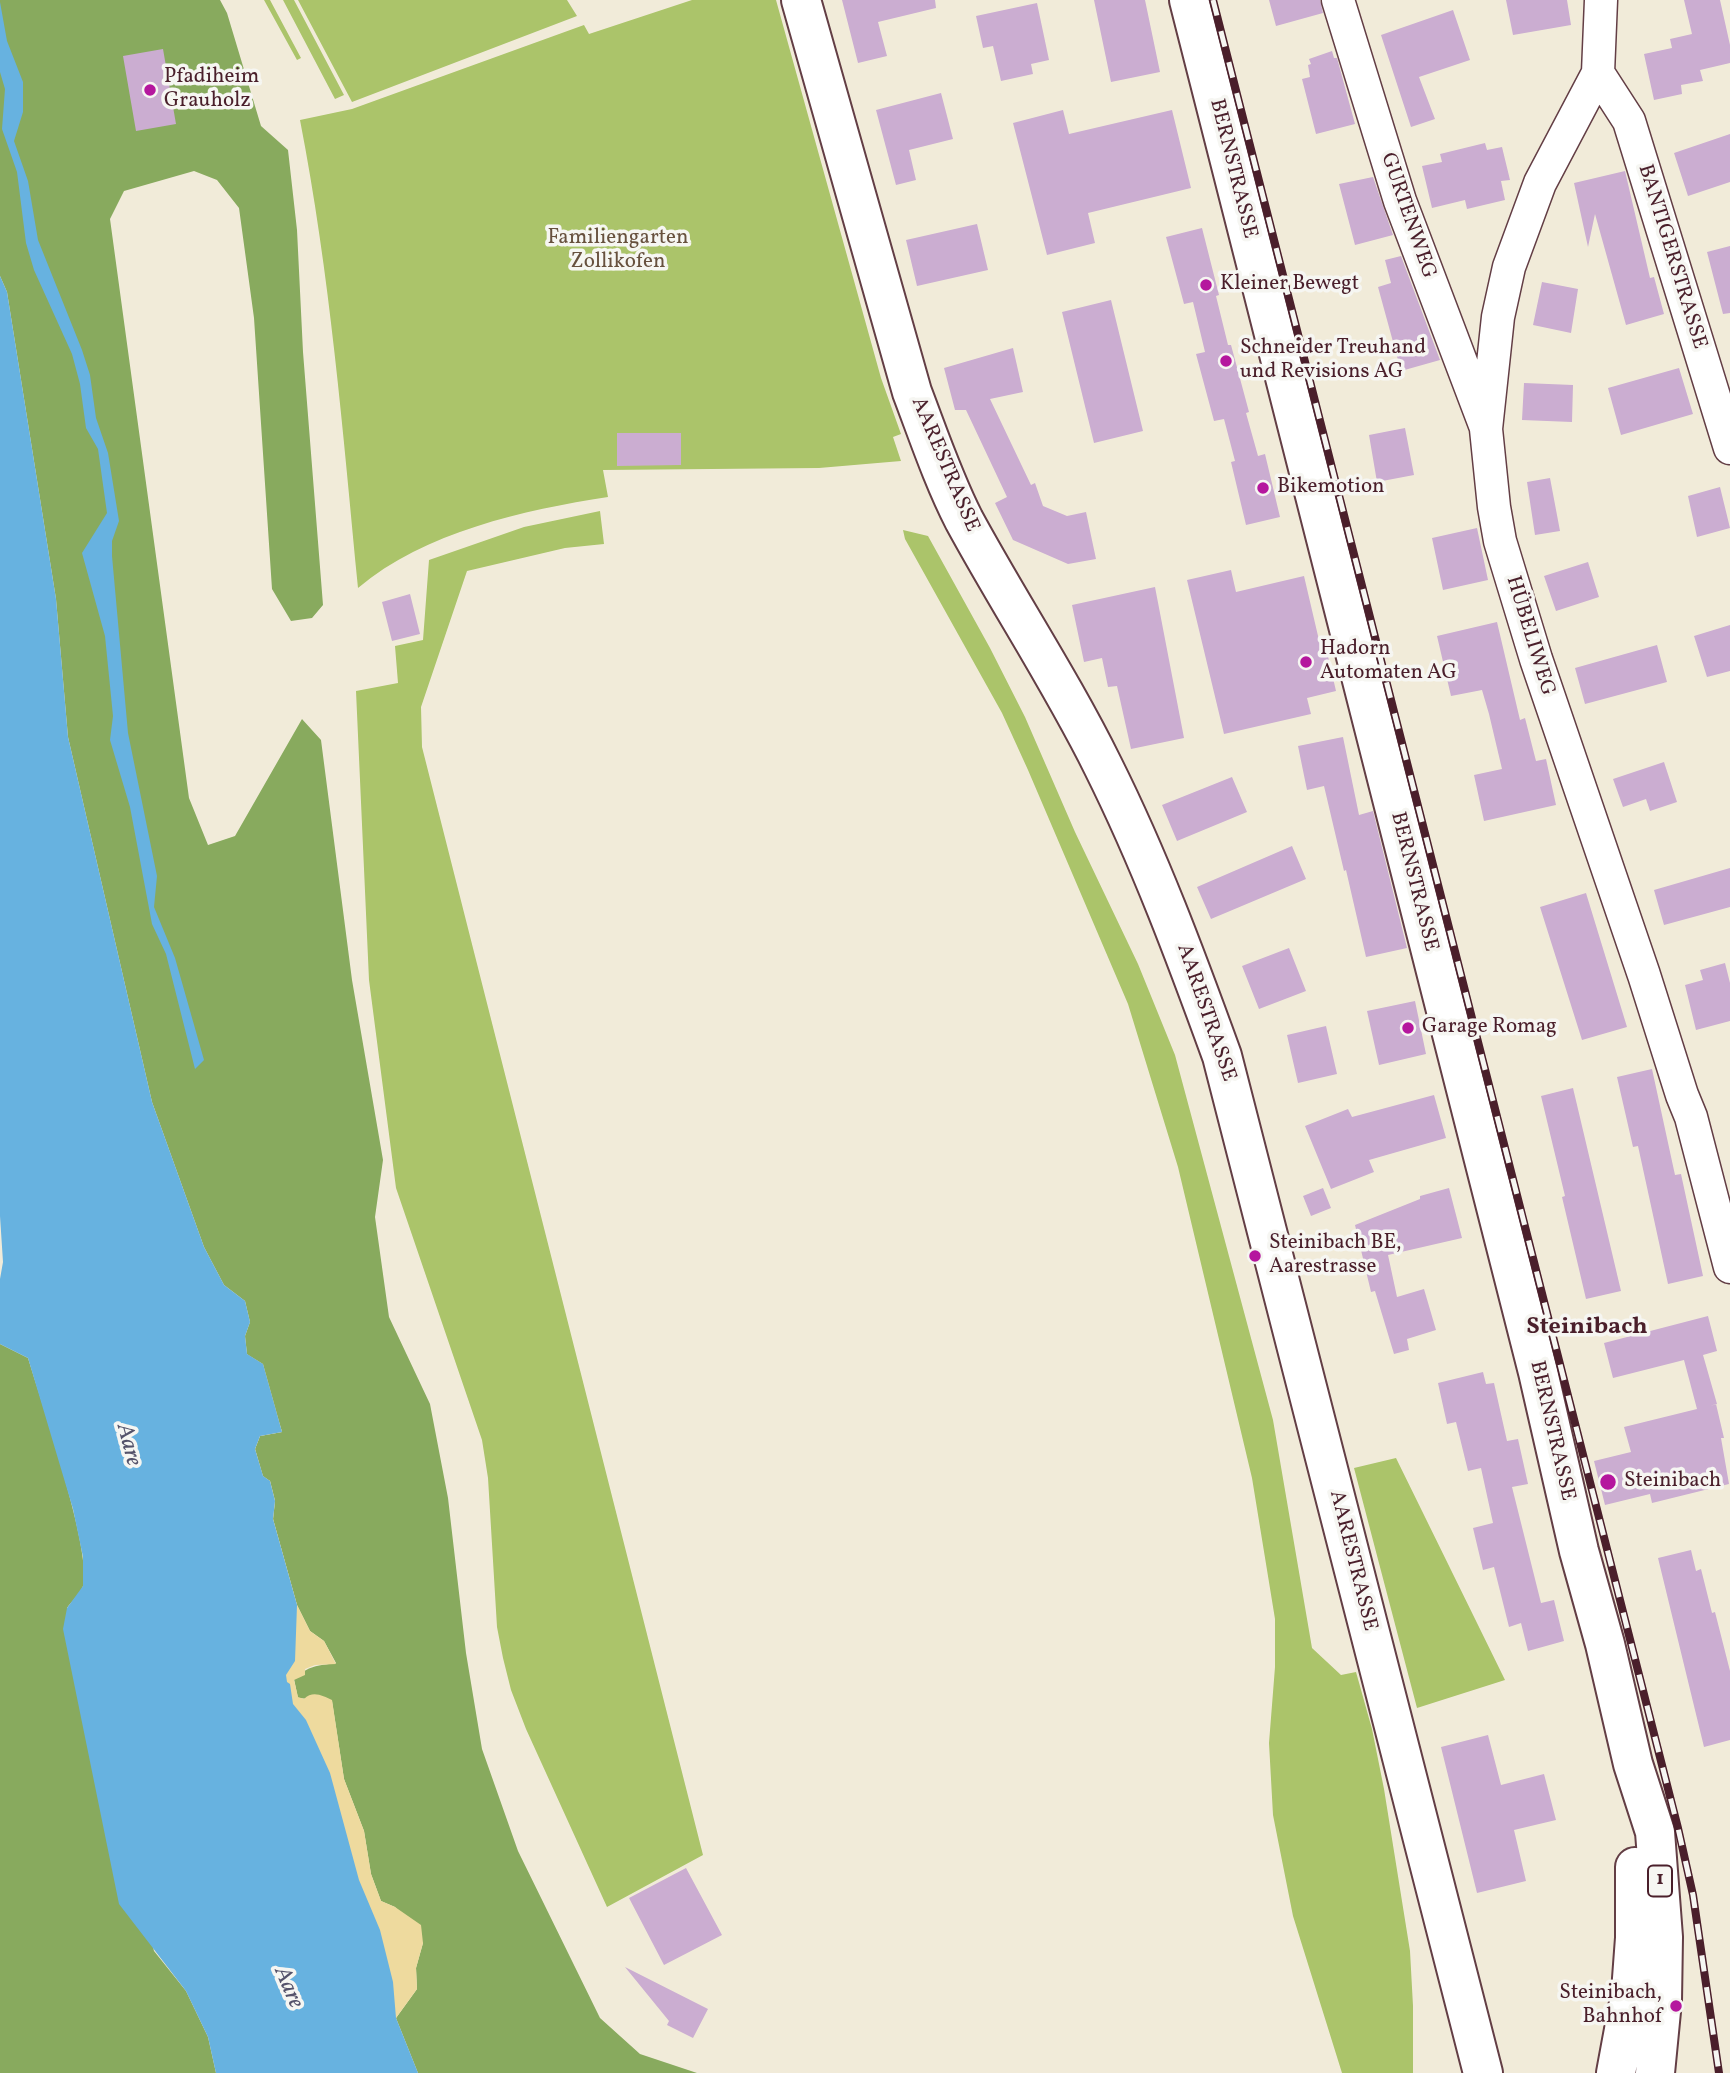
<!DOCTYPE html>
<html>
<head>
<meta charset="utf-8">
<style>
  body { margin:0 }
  canvas { display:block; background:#f1ebd9 }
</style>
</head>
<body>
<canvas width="1730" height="2073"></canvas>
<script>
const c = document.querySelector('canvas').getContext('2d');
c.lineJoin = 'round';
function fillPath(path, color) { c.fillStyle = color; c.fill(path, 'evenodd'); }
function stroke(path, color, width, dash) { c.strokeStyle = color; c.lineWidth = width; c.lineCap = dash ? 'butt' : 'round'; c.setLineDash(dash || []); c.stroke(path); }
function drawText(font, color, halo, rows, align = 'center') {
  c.font = font + ' Vollkorn,serif'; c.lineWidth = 7; c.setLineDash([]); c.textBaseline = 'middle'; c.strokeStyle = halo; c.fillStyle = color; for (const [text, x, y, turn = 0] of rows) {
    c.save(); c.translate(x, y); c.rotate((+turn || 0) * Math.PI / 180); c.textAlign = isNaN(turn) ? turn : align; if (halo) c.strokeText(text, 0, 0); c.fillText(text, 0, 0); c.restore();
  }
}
const green = new Path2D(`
  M264,0H270L301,58L297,60Z
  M283,0H294L344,95L335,99Z
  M298,0H567L577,16L352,102Z
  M692,0H776L881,378L901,434L893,437L901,461L819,468L603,470L608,497C524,510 424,532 358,588C343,432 330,274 300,120L352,109L584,25L589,34Z
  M600,511L604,544L565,548L467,571L421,707L422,747L703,1855L607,1907L526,1729L511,1690L503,1658L497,1627L488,1478L482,1440L396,1188L369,980L356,691L398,683L395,646L423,640L429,560L524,527Z
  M903,530L928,536L990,648L1025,717L1075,832L1138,964L1175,1055L1273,1420L1312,1648L1341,1675L1356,1672L1372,1729L1384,1789L1410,1951L1413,2006V2073H1342L1293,1916L1273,1815L1269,1743L1275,1667V1619L1252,1478L1178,1167L1128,1004L1028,770L1002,713L905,539Z
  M1396,1458L1505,1680L1417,1708L1354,1468Z`);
const forest = new Path2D(`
  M0,0H220L227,13L261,126L288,150L297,230L303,352L323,605L312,618L291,621L272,589L254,318L239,208L217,180L194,171L124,191L110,219L189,798L208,845L235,836L302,719L321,740L352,980L383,1160L375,1217L389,1317L430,1404L448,1498L466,1653L482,1749L518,1851L600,2018L640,2054L697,2073H418L396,2018L417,1989L416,1968L423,1943L395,1907L381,1901L371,1874L364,1831L344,1779L332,1701L298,1698L294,1679C310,1665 316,1666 336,1663L324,1641L310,1631L297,1605L273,1519L275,1501L270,1481L263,1477L255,1449L260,1436L282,1432L272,1400L247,1354L245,1336L250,1322L245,1301L224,1285L204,1247L152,1102L68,737L56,599L7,292L0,276Z
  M0,1344L28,1358C40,1398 93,1553 83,1586C81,1593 71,1602 67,1608L154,1951L186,1991L208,2037L216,2073H0Z`);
const sand = new Path2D(`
  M232,1345L263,1364L282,1432L260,1436L255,1449L263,1476L270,1481L275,1501L273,1519L297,1605L310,1631L324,1641L336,1664L315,1665L305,1669V1675L294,1680L298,1697L304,1699C313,1690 323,1696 332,1700L344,1779L364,1831L371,1874L381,1901L395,1907L421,1925L423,1943L416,1968L417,1989L396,2018L333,1901L208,1360Z`);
const water = new Path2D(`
  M0,2L7,41L23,82V112L14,141L28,181L38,240L82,350L90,375L96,418L108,453L119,521L112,541V556L128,733L157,876L154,907L175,958L204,1060L195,1069L166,954L152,924L130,807L110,740L113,716L105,636L82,553L107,513L98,449L86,428L80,384L72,354L34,270L26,243L17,172L2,129L5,89L0,72Z
  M0,276L7,292L56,599L68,737L152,1102L204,1247L224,1285L245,1301L250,1322L245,1336L247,1354L263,1364L282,1432L260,1436L255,1449L263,1476L270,1481L275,1501L273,1519L297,1605L295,1661L286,1675L287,1682L290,1684L293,1704L306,1720L330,1773L359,1880L380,1930L393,1982L396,2018L418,2073H216L208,2037L186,1991L119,1904L63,1629L67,1608L83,1586V1557L73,1509L28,1358L0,1344V1279L3,1262L0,1216Z`);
const building = new Path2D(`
  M842,0H935L936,8L878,22L887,56L858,63Z
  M1094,0H1145L1160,72L1111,82Z
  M1269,0H1320L1323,13L1276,26Z
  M1506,0H1567L1571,25L1513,35Z
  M1684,0H1720L1730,45V63L1700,70L1703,81L1681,85L1682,94L1654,100L1644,54L1672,48L1670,39L1692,34Z
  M1037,3L1049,60L1031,64L1033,74L1001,81L993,46L983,48L976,16Z
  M1453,10L1470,60L1419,77L1435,119L1411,127L1381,35Z
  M163,49L176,124L136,131L123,56Z
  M1332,51L1334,58H1337L1355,124L1316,134L1302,79L1310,77L1308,65L1311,64L1309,59Z
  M941,93L953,139L909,150L916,180L896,185L876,110Z
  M1063,110L1069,134L1172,110L1191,188L1088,213L1095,243L1047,255L1013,123Z
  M1730,134V182L1688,196L1674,153Z
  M1485,143L1487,150L1502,147L1510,180L1501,181L1505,200L1467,209L1465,200L1432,208L1422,166L1442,162L1440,154Z
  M1625,171L1650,278L1654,277L1664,314L1626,325L1595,214L1588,247L1574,183Z
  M1373,177L1393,235L1355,245L1339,184Z
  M977,224L988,270L917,286L906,240Z
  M1202,228L1219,295L1216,296L1228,345H1231L1249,412L1246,413L1258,456L1265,454L1280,517L1246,525L1231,462L1235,461L1224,419L1214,421L1196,354L1205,352L1193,302L1184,304L1166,237Z
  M1730,246V313L1723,314L1707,252Z
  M1401,256L1440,360L1401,371L1378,287L1391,283L1385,260Z
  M1542,282L1578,289L1571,333L1533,325Z
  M1111,300L1143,431L1094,443L1062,312Z
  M1013,348L1023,392L990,399L1031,485L1035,483L1043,506L1067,516L1086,512L1096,559L1068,564L1013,540L995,503L1007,497L966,410H955L944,368Z
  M1679,368L1693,414L1621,435L1608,388Z
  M1524,383L1573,385L1572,422L1522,420Z
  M1405,428L1414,475L1377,482L1369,435Z
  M617,433H681V465L617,466Z
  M1550,478L1560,531L1535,535L1527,482Z
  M1720,487L1730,528L1697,537L1688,496Z
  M1477,528L1488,580L1443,590L1432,538Z
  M1588,562L1599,597L1556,611L1544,576Z
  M1231,570L1236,592L1304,576L1322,653L1327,652L1336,691L1307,698L1311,714L1224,734L1187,580Z
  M1155,587L1184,738L1131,749L1117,686L1108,687L1102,658L1084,662L1072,605Z
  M410,594L420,634L392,641L382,602Z
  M1497,622L1520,720L1525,718L1536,761L1546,759L1556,805L1484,821L1474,775L1502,769L1489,714L1482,690L1451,696L1437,636Z
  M1730,625V671L1707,677L1694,636Z
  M1657,645L1667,682L1585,704L1575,668Z
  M1343,737L1359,815L1373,811L1407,948L1366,957L1346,870L1344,871L1324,786L1307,790L1298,746Z
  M1664,762L1677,802L1650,811L1646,799L1623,807L1613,779Z
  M1232,777L1247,812L1177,841L1162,805Z
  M1292,846L1306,879L1211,919L1197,887Z
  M1730,868V907L1664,925L1654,890Z
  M1586,893L1627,1027L1582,1040L1540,907Z
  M1289,948L1306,991L1259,1009L1242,966Z
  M1725,963L1730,983V1021L1696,1030L1685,985L1703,980L1700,970Z
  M1415,1001L1426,1054L1379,1065L1367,1011Z
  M1326,1026L1337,1074L1298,1083L1287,1035Z
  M1652,1069L1675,1175L1681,1174L1703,1276L1668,1284L1638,1146L1633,1147L1617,1077Z
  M1573,1088L1621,1291L1586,1299L1562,1197L1565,1196L1541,1096Z
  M1434,1095L1446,1138L1369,1160L1374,1172L1331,1189L1305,1126L1348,1109L1352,1117Z
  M1323,1188L1331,1208L1311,1216L1303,1196Z
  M1449,1188L1462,1238L1388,1255L1397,1297L1424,1289L1436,1330L1407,1339L1409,1350L1394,1354L1375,1291L1371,1292L1355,1225L1420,1199V1196Z
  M1708,1316L1717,1351L1703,1355L1717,1404L1710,1406L1716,1404L1724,1438H1721L1729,1484L1652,1503L1650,1494L1605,1505L1594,1461L1631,1452L1624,1427L1697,1409L1684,1360L1613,1378L1604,1343Z
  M1483,1372L1486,1384L1494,1383L1507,1441L1518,1439L1528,1484L1512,1487L1541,1603L1554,1600L1564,1641L1528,1651L1521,1623L1509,1627L1494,1567L1483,1570L1473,1528L1493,1523L1481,1468L1468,1471L1456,1422L1447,1424L1438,1383Z
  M1691,1550L1696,1571L1701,1569L1712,1613L1715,1612L1730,1671V1740L1704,1747L1658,1558Z
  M1488,1735L1501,1785L1544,1774L1556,1820L1514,1830L1526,1881L1477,1893L1441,1747Z
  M686,1868L722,1935L664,1965L629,1898Z
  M625,1967L708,2009L693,2038L667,2025L669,2021Z`);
const minor = new Path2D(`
  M1338,0L1400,201L1485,425
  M1601,0L1598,73L1540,183L1509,267L1498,317L1486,429L1494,507L1500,541L1536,659L1644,975L1682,1095L1691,1117L1730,1267
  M1598,73L1629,121L1730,448`);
const tertiary = new Path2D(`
  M801,0L912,392C928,434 943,479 964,520C1009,603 1061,681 1103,766C1150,860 1186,957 1222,1056L1483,2073`);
const primary = new Path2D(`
  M1189,0L1538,1372L1579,1551L1605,1644L1633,1764L1655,1832L1663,1937L1662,2001L1655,2073
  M1616,2073L1631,1992L1635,1938V1867`);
const rail = new Path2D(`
  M1213,0L1678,1828L1693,1895L1719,2073`);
const markers = [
  [150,90,7,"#b5179e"],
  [1206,285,7,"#b5179e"],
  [1226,361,7,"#b5179e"],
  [1263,488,7,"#b5179e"],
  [1306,662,7,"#b5179e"],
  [1408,1028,7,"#b5179e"],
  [1255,1256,7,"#b5179e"],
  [1608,1482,9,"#b5179e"],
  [1676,2006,7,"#b5179e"]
];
const shields = [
  [1660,1881,24]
];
const shieldNames = [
  ["1",1660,1881]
];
const poiNames = [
  ["Pfadiheim",164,78],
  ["Grauholz",164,102],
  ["Kleiner Bewegt",1220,285],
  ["Schneider Treuhand",1240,349],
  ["und Revisions AG",1240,373],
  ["Bikemotion",1277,488],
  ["Hadorn",1320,650],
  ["Automaten AG",1320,674],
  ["Garage Romag",1422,1028],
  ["Steinibach BE,",1269,1244],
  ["Aarestrasse",1269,1268],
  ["Steinibach",1624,1482],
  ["Steinibach,",1662,1994,"right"],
  ["Bahnhof",1662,2018,"right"]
];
const streetNames = [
  ["BERNSTRASSE",1232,169,76],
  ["GURTENWEG",1407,216,71],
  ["BANTIGERSTRASSE",1671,257,73],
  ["AARESTRASSE",944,465,67],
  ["HÜBELIWEG",1529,636,73],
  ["BERNSTRASSE",1413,882,76],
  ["AARESTRASSE",1205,1013,71],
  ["BERNSTRASSE",1551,1431,77],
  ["AARESTRASSE",1352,1561,76]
];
const parkNames = [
  ["Familiengarten",618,239],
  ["Zollikofen",618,263]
];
const waterNames = [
  ["Aare",127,1445,75],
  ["Aare",287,1988,67]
];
const quarterNames = [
  ["Steinibach",1587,1329]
];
fillPath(green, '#abc46a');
fillPath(forest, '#88aa5e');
fillPath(sand, '#eeda9e');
fillPath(water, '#67b2e0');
fillPath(building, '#cbadd1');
stroke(minor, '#633e45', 35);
stroke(tertiary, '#633e45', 42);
stroke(primary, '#633e45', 42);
stroke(minor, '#fff', 32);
stroke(tertiary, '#fff', 38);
stroke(primary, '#fff', 38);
stroke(rail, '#4a1f2b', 8);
stroke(rail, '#f6f6f2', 5, [16]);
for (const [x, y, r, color] of markers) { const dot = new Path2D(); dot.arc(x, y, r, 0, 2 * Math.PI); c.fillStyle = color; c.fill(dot); stroke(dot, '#f6f6f2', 2.5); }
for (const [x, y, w] of shields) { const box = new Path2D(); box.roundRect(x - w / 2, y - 15.5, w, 31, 5); c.fillStyle = '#f6f6f2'; c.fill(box); stroke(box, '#4a1f2b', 2); }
drawText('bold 19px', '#4a1f2b', null, shieldNames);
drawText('21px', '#4a1f2b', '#f6f6f2', poiNames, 'left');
drawText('21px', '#4a1f2b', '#f6f6f2', streetNames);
drawText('21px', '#67513e', '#f6f6f2', parkNames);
drawText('italic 23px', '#54526a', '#f6f6f2', waterNames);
drawText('bold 24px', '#4a1f2b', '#f6f6f2', quarterNames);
</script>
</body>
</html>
